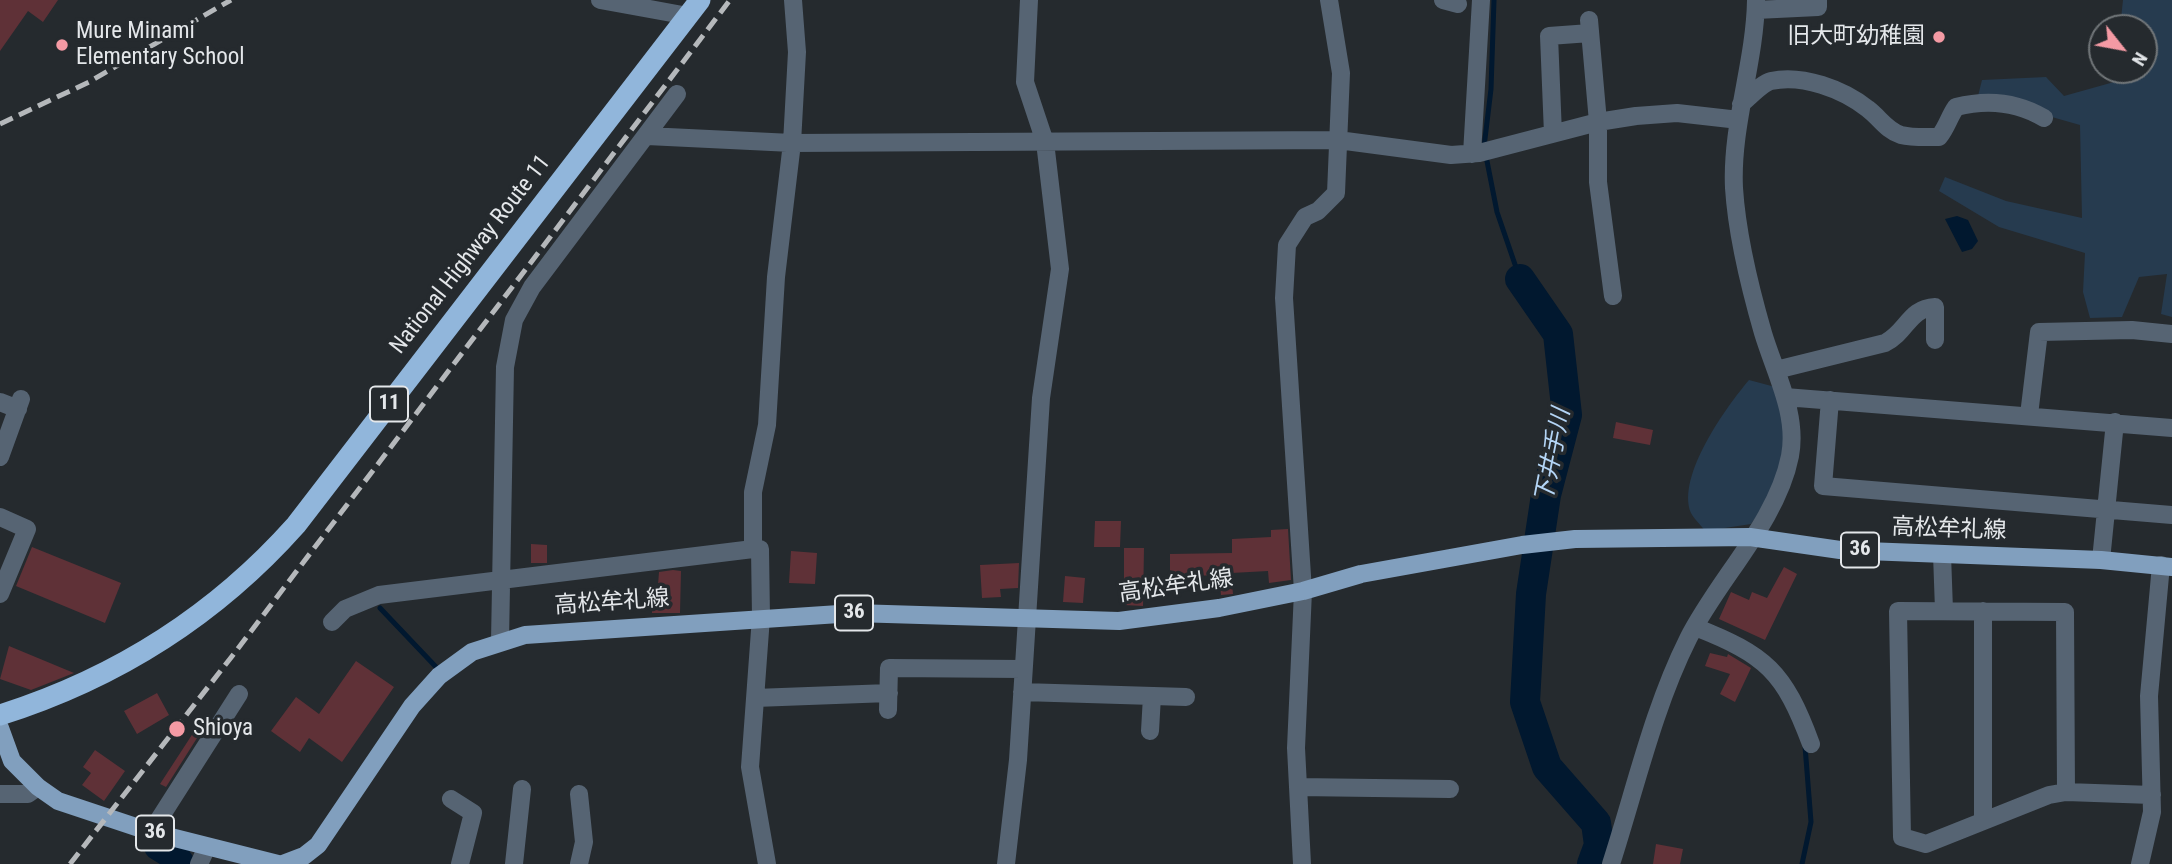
<!DOCTYPE html>
<html>
<head>
<meta charset="utf-8">
<style>
  body { margin:0 }
  #map { position:relative; width:2172px; height:864px; overflow:hidden; background:#252a2e; font-family:"Roboto Condensed",sans-serif }
  canvas { display:block }
  .north { position:absolute; left:2088px; top:14px; width:70px; height:70px; box-sizing:border-box; background:#252a2e; border:2px solid #717679; border-radius:50%; rotate:121deg; font-size:19px; font-weight:700; line-height:28px; text-align:center; color:#e4e7ea }
  .north::after { content:''; display:block; margin:auto; width:24px; height:32px; background:#f49aa4; clip-path:polygon(50% 0,100% 100%,50% 72%,0 100%) }
</style>
</head>
<body>
<div id="map">
<canvas width="2172" height="864"></canvas>
<div class="north">N</div>
</div>
<script>
const c = document.querySelector('canvas').getContext('2d');
c.lineJoin = 'round';
function fillPath(path, color) { c.fillStyle = color; c.fill(path, 'evenodd'); }
function stroke(path, color, width, dash) { c.strokeStyle = color; c.lineWidth = width; c.lineCap = dash ? 'butt' : 'round'; c.setLineDash(dash || []); c.stroke(path); }
function drawText(font, color, halo, rows, align = 'center') {
  c.font = font + ' "Roboto Condensed","Noto Sans JP",sans-serif'; c.lineWidth = 7; c.setLineDash([]); c.textBaseline = 'middle'; c.strokeStyle = halo; c.fillStyle = color; for (const [text, x, y, turn = 0] of rows) {
    c.save(); c.translate(x, y); c.rotate((+turn || 0) * Math.PI / 180); c.textAlign = isNaN(turn) ? turn : align; if (halo) c.strokeText(text, 0, 0); c.fillText(text, 0, 0); c.restore();
  }
}
const green = new Path2D(`
  M2123,0H2172V317L2161,314L2167,274L2139,277L2122,317L2090,318L2083,292L2085,253L1999,227L1939,191L1945,177L2006,201L2082,218L2080,125L1978,96L1982,80L2046,77L2064,96L2114,82L2116,70H2144V28H2120Z
  M1749,380L1779,388C1788,456 1795,466 1751,524L1705,531C1701,525 1694,519 1691,513C1676,476 1727,406 1749,380Z`);
const water = new Path2D(`
  M1957,216L1968,220L1978,241L1972,249L1962,252L1945,219Z`);
const stream = new Path2D(`
  M1484,147L1491,89L1494,0
  M1486,156L1497,212L1520,279
  M380,608L437,668
  M1802,864L1811,822L1805,746`);
const river = new Path2D(`
  M1520,279L1558,334L1567,415L1546,495L1531,594L1525,702L1547,767L1596,823L1599,845L1592,864
  M159,846L174,855L180,864`);
const building = new Path2D(`
  M0,0H58L43,22L28,11L0,51Z
  M1616,422L1653,430L1650,445L1613,438Z
  M1095,521H1121L1120,547H1094Z
  M1288,529L1291,580L1269,583L1268,571L1231,573L1233,594L1221,595L1219,575L1191,576V583H1170V554L1232,553V539L1271,537V530Z
  M531,544L547,545V563H531Z
  M32,547L121,583L105,623L16,586Z
  M1124,548H1144L1143,606L1124,605Z
  M791,551L817,553L815,584L789,583Z
  M1019,563L1018,588L1000,589L1001,597L982,598L980,565Z
  M1784,567L1797,574L1765,640L1719,619L1731,592L1749,600L1752,592L1767,598Z
  M673,570L681,571L680,613H652V598H657L659,572Z
  M1065,576L1085,578L1083,603L1063,602Z
  M9,646L74,673L31,690L0,679Z
  M1710,653L1727,657L1728,654L1751,668L1735,702L1720,694L1730,674L1705,666Z
  M356,661L394,687L342,762L309,738L300,752L271,731L296,697L319,714Z
  M157,693L169,715L137,734L124,711Z
  M199,724L204,727L166,787L160,784Z
  M95,750L125,771L104,801L82,785L91,773L83,767Z
  M1656,844L1683,849L1680,864H1653Z`);
const minor = new Path2D(`
  M600,0L688,16
  M1443,0L1458,4
  M1756,10L1818,7V0
  M1589,20L1598,122V182L1613,296
  M1741,104C1749,98 1762,83 1771,81C1802,74 1843,89 1868,109C1880,118 1886,130 1901,135C1913,138 1927,137 1939,137C1947,127 1949,117 1956,107C1987,99 2017,102 2044,118
  M1553,134L1549,36L1590,33
  M647,136L792,143L1338,140L1451,155L1479,153L1598,122L1636,116L1677,113L1739,120
  M1472,154L1481,0
  M1776,370L1885,343C1907,332 1909,308 1935,307V340
  M1785,397L2172,428
  M1830,400L1823,486L2172,515
  M0,402L18,409
  M2029,415L2039,332L2132,330L2172,334
  M0,457L21,399
  M0,517L27,529L0,594
  M1942,554L1944,610
  M2101,560L2115,422
  M1983,611V821
  M332,622L345,609L379,595L753,549
  M1695,627C1766,655 1784,671 1811,744
  M500,641L505,367L514,320L532,287L677,94
  M1022,692L1186,697
  M755,698L889,693
  M888,710L889,668L1023,669
  M1150,731L1152,696
  M1298,787L1450,789
  M2066,792L2065,612L1898,611L1902,837L1926,844L2049,795L2066,792L2152,795
  M0,794H28L38,787
  M579,794L584,842L579,864
  M451,799L473,813L460,864
  M151,832L239,694
  M199,864L207,847
  M514,864L522,789
  M767,864L750,767L761,617L760,549H753V492L767,425L776,277L792,143L797,52L793,0
  M1006,864L1018,760L1041,398L1060,269L1045,142L1025,82L1029,0
  M1302,864L1296,748L1303,591L1284,298L1287,245L1305,217L1318,211L1336,193L1341,73L1329,0
  M1611,864C1635,790 1653,709 1688,639C1718,579 1777,522 1790,456C1798,414 1775,373 1763,333C1750,288 1737,236 1734,188C1731,125 1755,63 1756,0
  M2140,864L2152,812L2149,696L2161,565`);
const major = new Path2D(`
  M0,728L12,761L38,787L58,801L151,832L278,864
  M283,864L304,856L318,845L412,706L439,676L472,652L525,635L854,613L1119,621L1219,608L1303,591L1361,574L1522,545L1575,539L1750,537L1840,550L2101,560L2172,567`);
const highway = new Path2D(`
  M0,715C117,678 215,616 296,525L700,0`);
const rail = new Path2D(`
  M0,124L89,82L231,0
  M70,864L233,655L730,0`);
const markers = [
  [1939,37,7,"#f49aa4"],
  [62,45,7,"#f49aa4"],
  [177,729,9,"#f49aa4"]
];
const shields = [
  [389,404,38],
  [1860,550,38],
  [854,613,38],
  [155,833,38]
];
const shieldNames = [
  ["11",389,404],
  ["36",1860,550],
  ["36",854,613],
  ["36",155,833]
];
const poiNames = [
  ["Mure Minami",76,32],
  ["Elementary School",76,58],
  ["旧大町幼稚園",1925,37,"right"],
  ["Shioya",193,729]
];
const streetNames = [
  ["National Highway Route 11",471,255,-52],
  ["高松牟礼線",1949,530,2],
  ["高松牟礼線",1176,587,-8],
  ["高松牟礼線",612,603,-4]
];
const waterNames = [
  ["下井手川",1554,456,-79]
];
fillPath(green, '#263b4f');
fillPath(water, '#01182f');
stroke(stream, '#01182f', 5);
stroke(river, '#01182f', 30);
fillPath(building, '#5f3137');
stroke(minor, '#566473', 18);
stroke(major, '#819fbe', 18);
stroke(highway, '#91b6db', 21);
stroke(rail, '#b5b8bb', 5, [14, 7]);
for (const [x, y, r, color] of markers) { const dot = new Path2D(); dot.arc(x, y, r, 0, 2 * Math.PI); c.fillStyle = color; c.fill(dot); stroke(dot, '#252a2e', 2.5); }
for (const [x, y, w] of shields) { const box = new Path2D(); box.roundRect(x - w / 2, y - 17.5, w, 35, 5); c.fillStyle = '#252a2e'; c.fill(box); stroke(box, '#e4e7ea', 2); }
drawText('bold 21px', '#e4e7ea', null, shieldNames);
drawText('23px', '#e4e7ea', '#252a2e', poiNames, 'left');
drawText('23px', '#e4e7ea', '#252a2e', streetNames);
drawText('italic 24px', '#b4d5f6', '#252a2e', waterNames);
</script>
</body>
</html>
